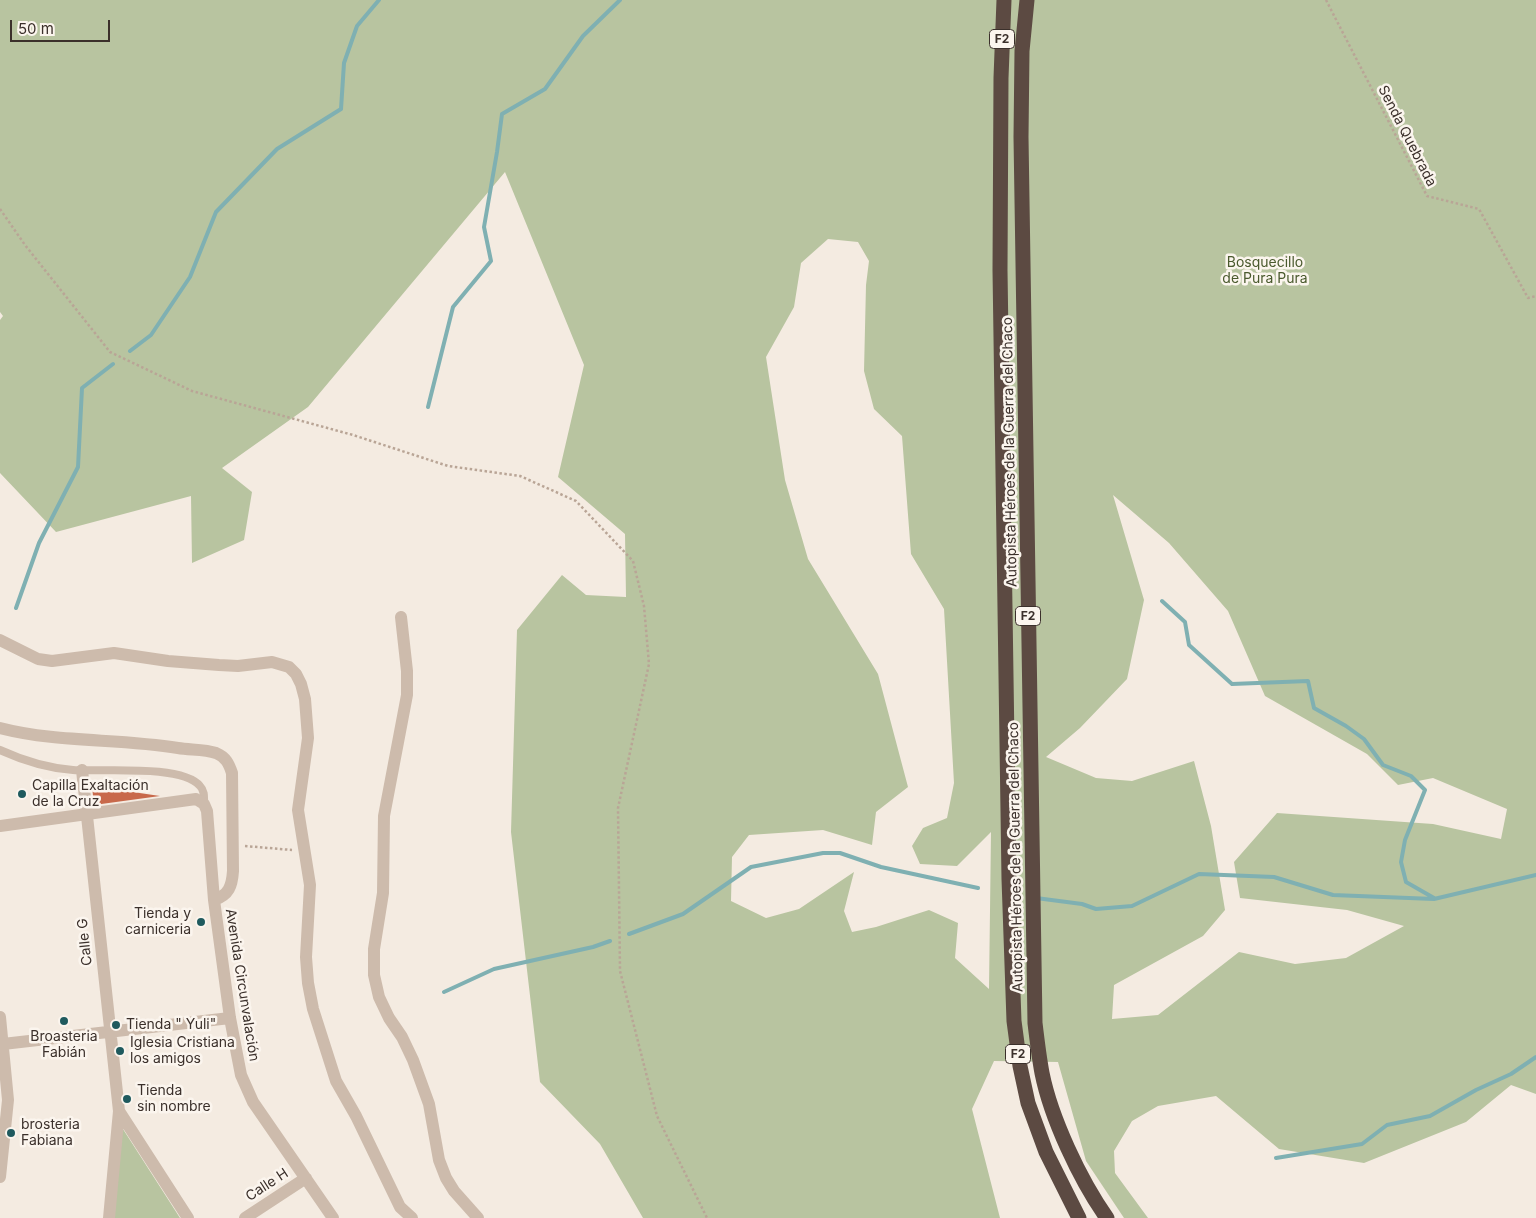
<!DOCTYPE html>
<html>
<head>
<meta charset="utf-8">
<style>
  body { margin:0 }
  #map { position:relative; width:1536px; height:1218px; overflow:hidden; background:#f4ebe1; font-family:Inter,sans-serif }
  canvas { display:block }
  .scale { position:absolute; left:10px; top:20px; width:100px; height:22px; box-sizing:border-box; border:2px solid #3b302b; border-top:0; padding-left:6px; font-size:15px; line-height:18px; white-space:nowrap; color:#3b302b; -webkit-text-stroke:4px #fbf5ee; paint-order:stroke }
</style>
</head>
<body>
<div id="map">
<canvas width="1536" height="1218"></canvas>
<div class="scale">50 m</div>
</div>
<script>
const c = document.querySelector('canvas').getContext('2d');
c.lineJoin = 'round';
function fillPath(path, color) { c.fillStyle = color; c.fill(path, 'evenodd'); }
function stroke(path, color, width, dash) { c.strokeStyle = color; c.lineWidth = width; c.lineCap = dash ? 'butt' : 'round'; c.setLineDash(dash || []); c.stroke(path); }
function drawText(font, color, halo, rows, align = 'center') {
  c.font = font + ' Inter,sans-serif'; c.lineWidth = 5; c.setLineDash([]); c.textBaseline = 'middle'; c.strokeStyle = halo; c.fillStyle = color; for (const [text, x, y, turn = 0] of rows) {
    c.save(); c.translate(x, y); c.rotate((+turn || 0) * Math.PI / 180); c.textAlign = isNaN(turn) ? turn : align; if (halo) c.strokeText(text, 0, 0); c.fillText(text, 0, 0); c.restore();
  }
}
const green = new Path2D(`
  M0,0H1536V1094L1511,1085L1466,1122L1364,1163L1279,1149L1216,1096L1158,1106L1132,1121L1114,1151L1115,1173L1148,1218H1124L1086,1161L1058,1062L994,1061L972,1109L1000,1218H643L600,1144L540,1082L511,832L517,630L562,575L586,595L626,597L625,534L558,477L584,365L505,172L308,407L222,468L252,492L244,540L192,563L191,496L56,532L0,473V320L3,316L0,312ZM828,239L858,242L869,261L866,285L864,371L874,409L902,436L911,554L944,609L954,783L947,818L923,828L912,846L920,864L957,866L991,832L989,989L955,958L958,923L929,910L876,927L852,932L844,911L854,872L799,909L766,918L731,901L732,857L749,835L823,830L872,845L876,812L908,787L878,674L808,559L785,480L766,357L794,307L801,263ZM1113,495L1169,543L1228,611L1265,696L1367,754L1398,785L1433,778L1507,809L1501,839L1433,824L1277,813L1234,862L1240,898L1347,910L1404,926L1346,958L1295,964L1239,952L1158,1015L1112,1019L1114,985L1203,936L1225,910L1211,826L1194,761L1132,781L1096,778L1046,757L1080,728L1127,679L1144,600Z
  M121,1126L180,1218H114Z`);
const stream = new Path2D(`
  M130,351L151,335L190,277L216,212L277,149L341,109L344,63L357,26L379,0
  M428,407L453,307L491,261L484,227L497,152L502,114L545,89L583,36L620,0
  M1162,601L1185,622L1189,645L1232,684L1308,681L1314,708L1346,726L1364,739L1383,765L1411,776L1425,790L1405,840L1401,862L1406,882L1434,898
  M16,608L39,543L78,467L82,388L113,364
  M1036,898L1082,904L1096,909L1132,906L1199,874L1274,877L1333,895L1434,899L1536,875
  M629,934L683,914L751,867L823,853H840L881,867L978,888
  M444,992L494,969L593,947L610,941
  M1276,1158L1362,1144L1387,1125L1430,1116L1476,1090L1511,1074L1536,1057`);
const building = new Path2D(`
  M92,786L160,796L94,805Z`);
const path = new Path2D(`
  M1326,0L1427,196L1479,209L1528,298L1536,296
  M0,209L25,245L110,352L192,391L353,435L448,466L520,476L576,501L633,561L644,606L649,664L618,808L620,971L657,1116L707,1218
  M245,846L292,850`);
const service = new Path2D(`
  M0,750C24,761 47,768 73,770C101,772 182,764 200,786C205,791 204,798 204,804`);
const minor = new Path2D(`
  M401,617L407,671V695L384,816L383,893L374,949V975L379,997L389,1018L402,1037L413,1060L429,1104L439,1160L446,1178L454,1191L478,1218
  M0,640L38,659L52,661L114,653L168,661L219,665L238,666L272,662L289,667L296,674L301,684L305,699L308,738L298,810L310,885L306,957L308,983L313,1009L336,1081L356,1116L400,1207L412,1218
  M0,728C58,743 119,738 178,748C190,750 205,749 216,753C226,757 229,764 232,773L233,871C232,886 229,895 214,900
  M82,770L119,1111L188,1218
  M0,826L196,799L204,804L207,811L214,900L230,1018L241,1075L253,1102L333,1218
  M0,1017L8,1100L0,1177
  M3,1044L230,1018
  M109,1218L119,1111
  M245,1218L306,1178`);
const motorway = new Path2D(`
  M1004,0L1001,78L1000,270L1009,879L1014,1021L1020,1066L1028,1103L1046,1152L1079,1218
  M1027,0L1022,51L1021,137L1035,1023C1037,1040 1039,1057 1042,1073C1051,1118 1080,1180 1107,1218`);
const markers = [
  [22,794,5,"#1f5a5e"],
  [201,922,5,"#1f5a5e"],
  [64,1021,5,"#1f5a5e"],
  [116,1025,5,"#1f5a5e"],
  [120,1051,5,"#1f5a5e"],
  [127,1099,5,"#1f5a5e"],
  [11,1133,5,"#1f5a5e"]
];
const shields = [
  [1002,39,25],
  [1028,616,25],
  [1018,1054,25]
];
const shieldNames = [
  ["F2",1002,39],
  ["F2",1028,616],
  ["F2",1018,1054]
];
const streetNames = [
  ["Senda Quebrada",1407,136,63],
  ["Autopista Héroes de la Guerra del Chaco",1010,452,-91],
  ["Autopista Héroes de la Guerra del Chaco",1016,857,-91],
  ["Calle G",85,942,-96],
  ["Avenida Circunvalación",242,985,81],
  ["Calle H",267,1185,-33]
];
const parkNames = [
  ["Bosquecillo",1265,263],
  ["de Pura Pura",1265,279]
];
const poiNames = [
  ["Capilla Exaltación",32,786],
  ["de la Cruz",32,802],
  ["Tienda y",191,914,"right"],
  ["carniceria",191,930,"right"],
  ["Tienda \" Yuli\"",126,1025],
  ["Broasteria",64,1037,"center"],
  ["Fabián",64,1053,"center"],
  ["Iglesia Cristiana",130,1043],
  ["los amigos",130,1059],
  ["Tienda",137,1091],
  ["sin nombre",137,1107],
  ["brosteria",21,1125],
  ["Fabiana",21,1141]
];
fillPath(green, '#b8c4a0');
stroke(stream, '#7fb0b2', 4);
fillPath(building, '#c8694b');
stroke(path, '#b9a596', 2.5, [2.5, 2.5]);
stroke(service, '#cdbbac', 8);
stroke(minor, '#cdbbac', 12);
stroke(motorway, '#5c4a42', 15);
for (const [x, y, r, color] of markers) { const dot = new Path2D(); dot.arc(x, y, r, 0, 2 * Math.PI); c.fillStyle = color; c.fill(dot); stroke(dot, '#fbf5ee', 2); }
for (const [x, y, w] of shields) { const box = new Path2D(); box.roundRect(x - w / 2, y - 9.5, w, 19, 4); c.fillStyle = '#fbf5ee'; c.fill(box); stroke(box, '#3b302b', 1); }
drawText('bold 12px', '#3b302b', null, shieldNames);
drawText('14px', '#3b302b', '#fbf5ee', streetNames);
drawText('14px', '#4a5a2e', '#fbf5ee', parkNames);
drawText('14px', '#3b302b', '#fbf5ee', poiNames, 'left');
</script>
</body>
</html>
